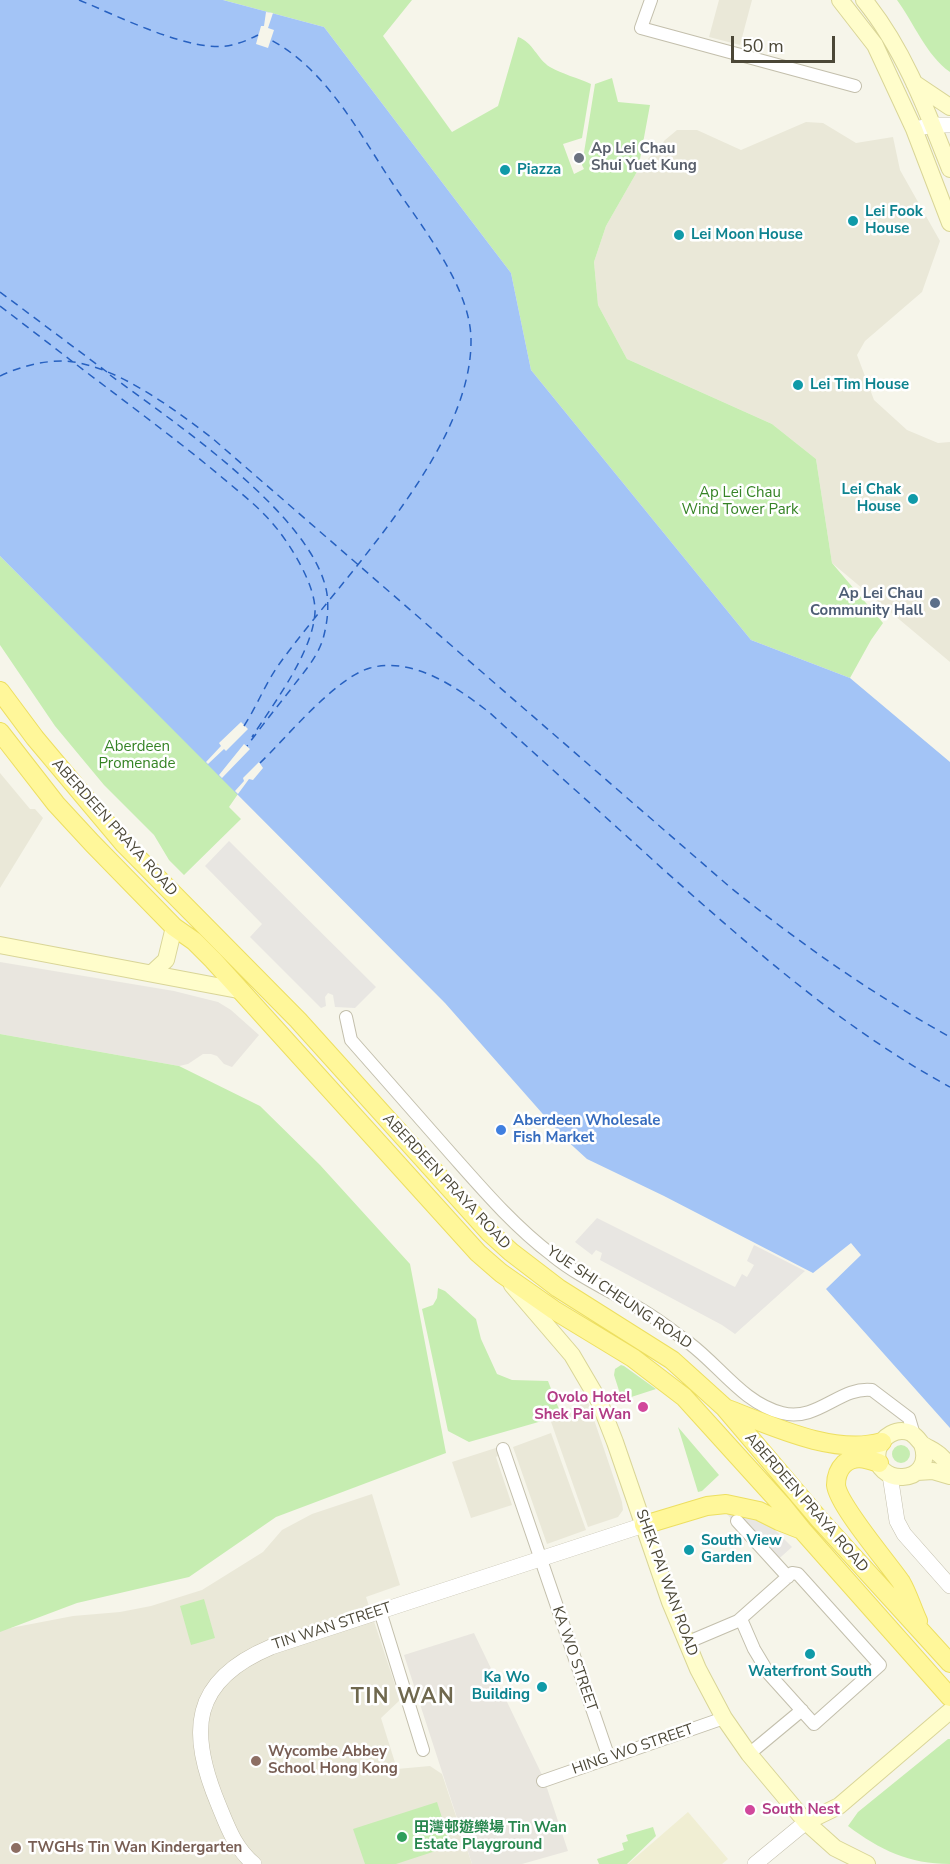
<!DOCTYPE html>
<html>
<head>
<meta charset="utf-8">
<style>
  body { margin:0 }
  #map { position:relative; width:950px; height:1864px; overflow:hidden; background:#f6f5ea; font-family:"Nunito Sans",sans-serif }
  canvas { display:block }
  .scale { position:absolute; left:731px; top:36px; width:104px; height:27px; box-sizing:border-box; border:3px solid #4b4737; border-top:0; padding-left:8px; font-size:18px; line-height:21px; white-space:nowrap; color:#4b4737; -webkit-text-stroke:4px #fff; paint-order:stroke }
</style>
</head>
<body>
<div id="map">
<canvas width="950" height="1864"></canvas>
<div class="scale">50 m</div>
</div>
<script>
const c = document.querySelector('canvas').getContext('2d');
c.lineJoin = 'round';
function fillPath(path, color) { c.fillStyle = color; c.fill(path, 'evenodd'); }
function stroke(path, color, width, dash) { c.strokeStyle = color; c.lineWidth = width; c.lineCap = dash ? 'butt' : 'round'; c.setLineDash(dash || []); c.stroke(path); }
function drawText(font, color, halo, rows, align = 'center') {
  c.font = font + ' "Nunito Sans","Noto Sans TC",sans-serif'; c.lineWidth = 5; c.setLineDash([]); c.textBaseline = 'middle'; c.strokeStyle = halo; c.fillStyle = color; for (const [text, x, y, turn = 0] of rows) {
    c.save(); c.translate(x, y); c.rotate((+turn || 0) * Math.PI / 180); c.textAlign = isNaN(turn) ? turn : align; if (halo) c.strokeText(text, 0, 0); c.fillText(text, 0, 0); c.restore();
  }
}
const residential = new Path2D(`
  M719,0H752L740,45L709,37Z
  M806,122L823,123L856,143L893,137L900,170L940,241L922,292L865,341L857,355L874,400L907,430L938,443L950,442V662L832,563L816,459L772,424L627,359L598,305L594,262L606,226L638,170L665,140L677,130H697L741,150Z
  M0,773L30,809H35L43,818L0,888Z
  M588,1402L622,1502L623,1510L618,1517L588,1527L549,1416Z
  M551,1433L586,1530L547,1544L513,1447Z
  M502,1446L504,1453L496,1457L512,1505L471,1518L452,1462Z
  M372,1494L400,1585L366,1597L400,1700L381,1718L397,1769L430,1766L442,1774L472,1864H0V1630L73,1616L120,1612L151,1606L202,1590L263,1552L282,1530L312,1514Z`);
const industrial = new Path2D(`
  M0,962L174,991L218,1002L231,1010L259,1035L232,1067L224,1064L217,1056L211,1054H203L188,1064L179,1066L0,1034Z
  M474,1633L544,1779L568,1851L522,1864H472L404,1655Z`);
const education = new Path2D(`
  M688,1812L728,1859L722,1864H628Z`);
const green = new Path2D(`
  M223,0H412L383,36L452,132L498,106L518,37C533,42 537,59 550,67C562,74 578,78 591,84L582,138L563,144L574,174L584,169L582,165L595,84L612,78L618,102L650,105L638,170L606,226L594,262L598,305L627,359L772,424L816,459L832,563L883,623L871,640L850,678L751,640L531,370L511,273L324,27Z
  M897,0H950V72C926,55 914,23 897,0Z
  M0,556L238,794L229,807L241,819L184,875L169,860L154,835L104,785L55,726L0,645Z
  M0,1034L179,1066L260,1106L320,1165L410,1264L446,1453L276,1517L189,1577L77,1603L0,1632Z
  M438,1288L445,1291L476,1319L481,1339L497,1374L512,1380L548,1381L560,1412L549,1419L469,1442L448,1431L422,1309L433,1305L437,1298Z
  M621,1365L624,1366L656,1389L622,1400L614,1375L615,1369Z
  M678,1427L719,1475L702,1491L698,1492Z
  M892 1454a9 9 0 1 1 18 0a9 9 0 1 1-18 0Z
  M204,1599L215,1638L191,1645L180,1606Z
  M948,1739H950V1864C909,1864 880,1850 848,1826L858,1812Z
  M437,1802L451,1846L396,1864H365L353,1829Z
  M653,1827L656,1836L627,1864H599L597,1859L624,1850L622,1843L628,1841L626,1835Z`);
const parking = new Path2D(`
  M229,841L376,987L355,1008L335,1007L333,995L328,993L325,997L326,1006L321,1008L250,937L262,924L205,866Z
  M597,1218L735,1287L742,1274L747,1277L754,1265L747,1261L754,1245L805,1271L735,1334L722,1325L600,1260L602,1253L596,1250L592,1255L575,1242Z
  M740,1511L772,1527L792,1547L773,1564L725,1512Z`);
const water = new Path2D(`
  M0,0H223L324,27L511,273L531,370L751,640L850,678L950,762V1428L826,1289L861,1255L851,1243L813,1273L664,1196L587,1159L564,1138L445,1003L0,556Z`);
const pier = new Path2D(`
  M266,12L273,13L268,28L274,30L268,48L256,44L261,26H264Z
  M241,722L248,729L226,751L224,749L208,764L206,762L221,746L219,743Z
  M244,744L250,749L222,778L219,775Z
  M259,762L263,768L253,780L249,779L238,794L235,791L244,781L243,778Z`);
const ferry = new Path2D(`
  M79,0C116,15 194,55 232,45C241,43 250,39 258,35
  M0,292L107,372
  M0,306L73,362
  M77,365C124,401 172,436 218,474C239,492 261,508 278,530C293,549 316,587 315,612C313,652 274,703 252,737
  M110,375C172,421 315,516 327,594C329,610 327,624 323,639C317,658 303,673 291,689C276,708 261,727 247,746
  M0,376C19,367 41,361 62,361C112,362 174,409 212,438L731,888C801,944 872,994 950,1037
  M244,726C257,706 266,682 280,663C342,577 472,450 471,340C471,288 421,225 393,184C359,133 327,70 271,40
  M260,763C287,737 335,678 370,668C413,656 458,688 490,713C548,766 607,818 665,871C754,950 845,1030 950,1087`);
const minor = new Path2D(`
  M651,0L641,28L855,86
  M346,1017L351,1040C385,1079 419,1117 453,1156C484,1191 514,1226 552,1255C584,1281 623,1296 656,1319C668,1327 678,1335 689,1343C720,1366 743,1403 782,1413C818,1422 840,1386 872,1390L909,1418L914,1435
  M503,1449L609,1758
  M737,1521L788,1577
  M380,1611L423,1750
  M686,1643L738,1621L792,1573L798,1574L880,1665L814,1724L769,1674L754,1649L741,1619
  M749,1754L802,1710
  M543,1781L724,1718`);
const tertiary = new Path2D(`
  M914,129L934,125H950
  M890,1475L897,1521L904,1534L950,1586
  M254,1864C235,1848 228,1828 219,1806C188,1732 190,1681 271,1647L644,1525
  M755,1864L806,1822`);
const secondary = new Path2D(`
  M840,0L875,45L914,129L950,223
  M864,0C904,49 927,111 950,169
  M914,83L950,107
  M0,945L238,990
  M152,973L166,960L174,927
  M512,1285L572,1355L599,1401L615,1442L670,1602L698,1669L724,1718L749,1754L806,1822L835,1848L867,1864
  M922,1444C937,1487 870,1487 878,1450C882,1436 897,1427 911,1433C916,1436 918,1439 921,1443C925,1447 932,1449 937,1453C942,1456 946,1462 950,1466
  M917,1472L933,1471L950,1476
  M806,1822L839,1806L950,1711`);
const primary = new Path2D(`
  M0,691L35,738L124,844L298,1020L489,1232L511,1252L558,1288L672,1360L724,1407L819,1519L950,1663
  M0,732L56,804L92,843L174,927L194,941L213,960L478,1253L501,1273L554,1310L633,1358L684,1397L781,1504L802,1530L950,1697
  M725,1408C770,1425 833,1456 882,1442
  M879,1463C867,1459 855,1454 844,1464C839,1469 836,1477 836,1485C838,1505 888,1563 901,1582C908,1594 912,1608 918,1621
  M644,1525L707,1506L726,1504L759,1511L779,1521L802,1530`);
const markers = [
  [579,158,6,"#6b7280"],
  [505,170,6,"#0f9aa8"],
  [853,221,6,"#0f9aa8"],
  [679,235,6,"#0f9aa8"],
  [798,385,6,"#0f9aa8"],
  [913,499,6,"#0f9aa8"],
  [935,603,6,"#5c6f8a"],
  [501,1130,6,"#3f7fe0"],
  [643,1407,6,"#d1479c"],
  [689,1550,6,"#0f9aa8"],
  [810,1654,6,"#0f9aa8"],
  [542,1687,6,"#0f9aa8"],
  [256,1761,6,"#8d6e63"],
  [750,1810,6,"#d1479c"],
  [402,1837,6,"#2e9e5b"],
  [16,1848,6,"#8d6e63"]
];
const worshipNames = [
  ["Ap Lei Chau",591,149],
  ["Shui Yuet Kung",591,166]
];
const cultureNames = [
  ["Piazza",517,170],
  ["Lei Fook",865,212],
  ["House",865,229],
  ["Lei Moon House",691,235],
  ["Lei Tim House",810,385],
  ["Lei Chak",901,490,"right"],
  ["House",901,507,"right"],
  ["South View",701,1541],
  ["Garden",701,1558],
  ["Waterfront South",810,1672,"center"],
  ["Ka Wo",530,1678,"right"],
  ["Building",530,1695,"right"]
];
const parkNames = [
  ["Ap Lei Chau",740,493],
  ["Wind Tower Park",740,510],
  ["Aberdeen",137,747],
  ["Promenade",137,764]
];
const serviceNames = [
  ["Ap Lei Chau",923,594],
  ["Community Hall",923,611]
];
const streetNames = [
  ["ABERDEEN PRAYA ROAD",114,828,48],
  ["ABERDEEN PRAYA ROAD",446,1182,47],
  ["YUE SHI CHEUNG ROAD",619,1298,34],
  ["ABERDEEN PRAYA ROAD",806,1503,49],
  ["SHEK PAI WAN ROAD",666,1583,70],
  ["TIN WAN STREET",332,1627,-18],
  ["KA WO STREET",574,1659,71],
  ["HING WO STREET",633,1750,-19]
];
const shopNames = [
  ["Aberdeen Wholesale",513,1121],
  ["Fish Market",513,1138]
];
const hotelNames = [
  ["Ovolo Hotel",631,1398],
  ["Shek Pai Wan",631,1415],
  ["South Nest",762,1810,"left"]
];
const educationNames = [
  ["Wycombe Abbey",268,1752],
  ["School Hong Kong",268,1769],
  ["TWGHs Tin Wan Kindergarten",28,1848]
];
const leisureNames = [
  ["田灣邨遊樂場 Tin Wan",414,1828],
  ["Estate Playground",414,1845]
];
const districtNames = [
  ["TIN WAN",403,1698]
];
fillPath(residential, '#eae8d8');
fillPath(industrial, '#e9e6df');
fillPath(education, '#f0eed3');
fillPath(green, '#c6edb1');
fillPath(parking, '#e8e6e2');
fillPath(water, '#a3c4f6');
fillPath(pier, '#f6f5ea');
stroke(ferry, '#2761c1', 1.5, [8, 6]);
stroke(minor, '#c3bfac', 14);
stroke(tertiary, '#c3bfac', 16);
stroke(secondary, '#d9d597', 18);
stroke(primary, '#eddf61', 20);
stroke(minor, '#fff', 12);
stroke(tertiary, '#fff', 15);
stroke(secondary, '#fffdcb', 16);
stroke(primary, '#fff79a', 18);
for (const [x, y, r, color] of markers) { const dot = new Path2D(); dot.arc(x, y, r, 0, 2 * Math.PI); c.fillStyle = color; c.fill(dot); stroke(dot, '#fff', 2); }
drawText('bold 15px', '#5b616d', '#fff', worshipNames, 'left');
drawText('bold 15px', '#0d838f', '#fff', cultureNames, 'left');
drawText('15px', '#358325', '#fff', parkNames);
drawText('bold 15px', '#4e5e75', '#fff', serviceNames, 'right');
drawText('15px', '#4b4737', '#fff', streetNames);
drawText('bold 15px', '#366cbe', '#fff', shopNames, 'left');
drawText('bold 15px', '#b23c85', '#fff', hotelNames, 'right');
drawText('bold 15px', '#785e54', '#fff', educationNames, 'left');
drawText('bold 15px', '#27864d', '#fff', leisureNames, 'left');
c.letterSpacing = '1.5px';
drawText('bold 21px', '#6f684e', '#fff', districtNames);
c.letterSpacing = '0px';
</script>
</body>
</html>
